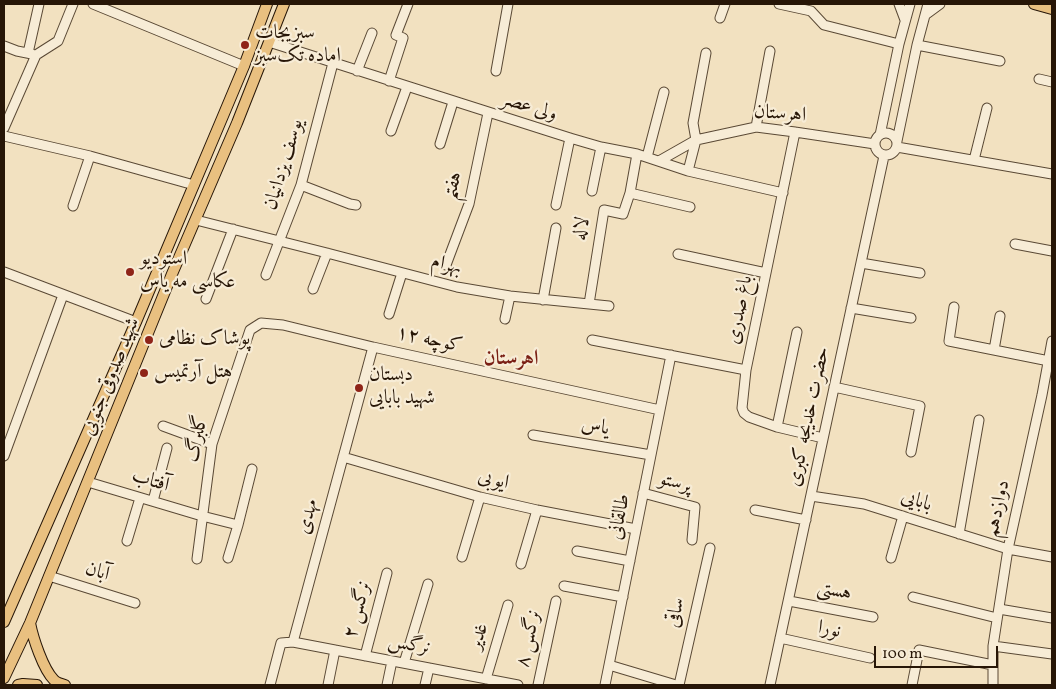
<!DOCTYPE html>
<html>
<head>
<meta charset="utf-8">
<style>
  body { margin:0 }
  #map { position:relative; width:1056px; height:689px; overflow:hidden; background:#f2e1c0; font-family:Vollkorn,serif }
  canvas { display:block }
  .frame { position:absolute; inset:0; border:5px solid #271607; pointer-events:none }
  .scale { position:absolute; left:874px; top:646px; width:124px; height:22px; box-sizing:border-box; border:2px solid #271607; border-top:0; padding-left:6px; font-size:15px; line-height:18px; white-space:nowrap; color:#271607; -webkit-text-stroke:4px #f7ecd6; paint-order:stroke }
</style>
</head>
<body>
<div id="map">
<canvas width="1056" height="689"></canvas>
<div class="frame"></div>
<div class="scale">100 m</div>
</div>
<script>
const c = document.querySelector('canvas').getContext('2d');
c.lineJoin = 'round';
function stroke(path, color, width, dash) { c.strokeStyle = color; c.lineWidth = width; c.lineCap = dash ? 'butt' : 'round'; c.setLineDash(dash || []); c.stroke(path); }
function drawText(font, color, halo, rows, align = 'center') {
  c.font = font + ' Vollkorn,Amiri,serif'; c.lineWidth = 4.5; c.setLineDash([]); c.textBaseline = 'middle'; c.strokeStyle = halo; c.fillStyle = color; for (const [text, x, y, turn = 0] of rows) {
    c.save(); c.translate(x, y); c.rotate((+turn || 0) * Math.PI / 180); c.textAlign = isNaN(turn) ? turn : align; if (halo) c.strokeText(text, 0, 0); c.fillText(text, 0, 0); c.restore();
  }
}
const minor = new Path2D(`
  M93,4L244,66
  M779,4L811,11L824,25L899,44
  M899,4L905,20
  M925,15L940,4
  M720,18L725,4
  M269,42L570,138L601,147L637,154L688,171L783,193
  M917,45L1000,61
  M4,46L17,51L32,54
  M28,53L39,4
  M357,71L372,33
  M496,71L508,4
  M1039,79L1052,82
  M389,81L403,38L396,35L408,4
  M756,127L770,51
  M4,128L36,55L58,41L73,4
  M391,131L407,87
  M795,132L746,370L742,408L744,413L749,417L777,427L823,438
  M875 144a11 11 0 1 1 22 0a11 11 0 1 1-22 0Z
  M880,135L899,44L910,4
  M4,136L90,156L194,185
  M897,141L917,45L928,4
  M440,144L453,102
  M897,147L1052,174
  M647,157L664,92
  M974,160L987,108
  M659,161L696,140L756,127L795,132L875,144
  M688,171L696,140L693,123L706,53
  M301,185L350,204L356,205
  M592,191L601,147
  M630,193L690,207
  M556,205L570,138
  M73,206L90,156
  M196,220L327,253L457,287L510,296L609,306
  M1015,244L1052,251
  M678,254L766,273
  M861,263L920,273
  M446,265L469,204L488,113
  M4,272L136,322
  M266,275L301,185L333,63
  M313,289L327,253
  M206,299L233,229
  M543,300L556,228
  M589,304L604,210L623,214L630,193L637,154
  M954,307L949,341L1049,361
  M851,308L911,318
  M389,314L402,273
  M505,319L510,296
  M592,340L746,370
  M994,350L1000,316
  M834,387L920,406L911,452
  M163,426L212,444
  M777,427L797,332
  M533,435L651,455
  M4,456L63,295
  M343,457L480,497L537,510L636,529
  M88,482L202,516L238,525L228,558
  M643,493L695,507L692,540
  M811,496L864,504L1008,549L1052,557
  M153,501L167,448
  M755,510L806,520
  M238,525L252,469
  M959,534L979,420
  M127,541L140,498
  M577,551L630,561
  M462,557L480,497
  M891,558L903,516
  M197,559L212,444L250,330L261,323L283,325L373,347L660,410
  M521,564L537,510
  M49,576L135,603
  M564,586L623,597
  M913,597L997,618
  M789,601L873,617
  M999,609L1052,618
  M780,638L870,658
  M293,642L373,347
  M993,646L1052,654
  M365,656L387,573
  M404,663L428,584
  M609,665L676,685
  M486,679L508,605
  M270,685L281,643L293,642L518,685
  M328,685L335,650
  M387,685L392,661
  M425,685L429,668
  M538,685L556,601
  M605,685L671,355
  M679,685L710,548
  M770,685L884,156
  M912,685L919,650L993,665
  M993,685V646L1008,549L1042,395L1052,341`);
const major = new Path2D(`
  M1034,4L1052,9
  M4,622L136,322L223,116L244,66L267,4
  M30,623C33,638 43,669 54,680C57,683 61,684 65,685
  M4,678L30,623L172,274L237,123L284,4
  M18,685L23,684L37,685`);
const markers = [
  [245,45,5,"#8f2418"],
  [130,272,5,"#8f2418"],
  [149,340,5,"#8f2418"],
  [144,373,5,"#8f2418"],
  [359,388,5,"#8f2418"]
];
const poiNames = [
  ["سبزیجات",255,34],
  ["اماده تک‌سبز",255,57],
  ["استودیو",140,260],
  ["عکاسی مه یاس",140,283],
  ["پوشاک نظامی",159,340],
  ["هتل آرتمیس",154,373],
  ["دبستان",369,376],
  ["شهید بابایی",369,399]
];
const streetNames = [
  ["ولی عصر",529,108,17],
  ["اهرستان",780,115,4],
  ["یوسف یزدانیان",285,165,-73],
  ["هفتم",454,186,-76],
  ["لاله",583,229,-81],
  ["بهرام",446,266,14],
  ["باغ صدری",741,310,-79],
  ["کوچه ۱۲",429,341,12],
  ["شهید صدوقی جنوبی",112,377,-68],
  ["حضرت خدیجه کبری",810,417,-78],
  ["یاس",595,428,10],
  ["گلبرگ",198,439,-77],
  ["ایوبی",493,481,14],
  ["آفتاب",150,482,17],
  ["پرستو",675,484,16],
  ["بابایی",916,502,18],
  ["دوازدهم",999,509,-78],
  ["مهدی",309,517,-75],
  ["طالقانی",621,517,-79],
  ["آبان",97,573,17],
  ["هستی",834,592,11],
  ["نرگس ۲",359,610,-75],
  ["ساقی",677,613,-78],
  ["نورا",829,631,12],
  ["غدیر",480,637,-73],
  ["نرگس ۸",530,639,-78],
  ["نرگس",409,646,11]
];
const neighbourhoodNames = [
  ["اهرستان",511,360]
];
stroke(minor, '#5a4935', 11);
stroke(major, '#271607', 12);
stroke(minor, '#f7ecd6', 9);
stroke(major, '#e9c080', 10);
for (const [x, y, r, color] of markers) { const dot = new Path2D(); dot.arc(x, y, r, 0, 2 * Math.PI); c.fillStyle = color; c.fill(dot); stroke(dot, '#f7ecd6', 2); }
drawText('20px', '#271607', '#f7ecd6', poiNames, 'left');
drawText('20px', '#271607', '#f7ecd6', streetNames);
drawText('bold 21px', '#7a1f14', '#f7ecd6', neighbourhoodNames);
</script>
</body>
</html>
